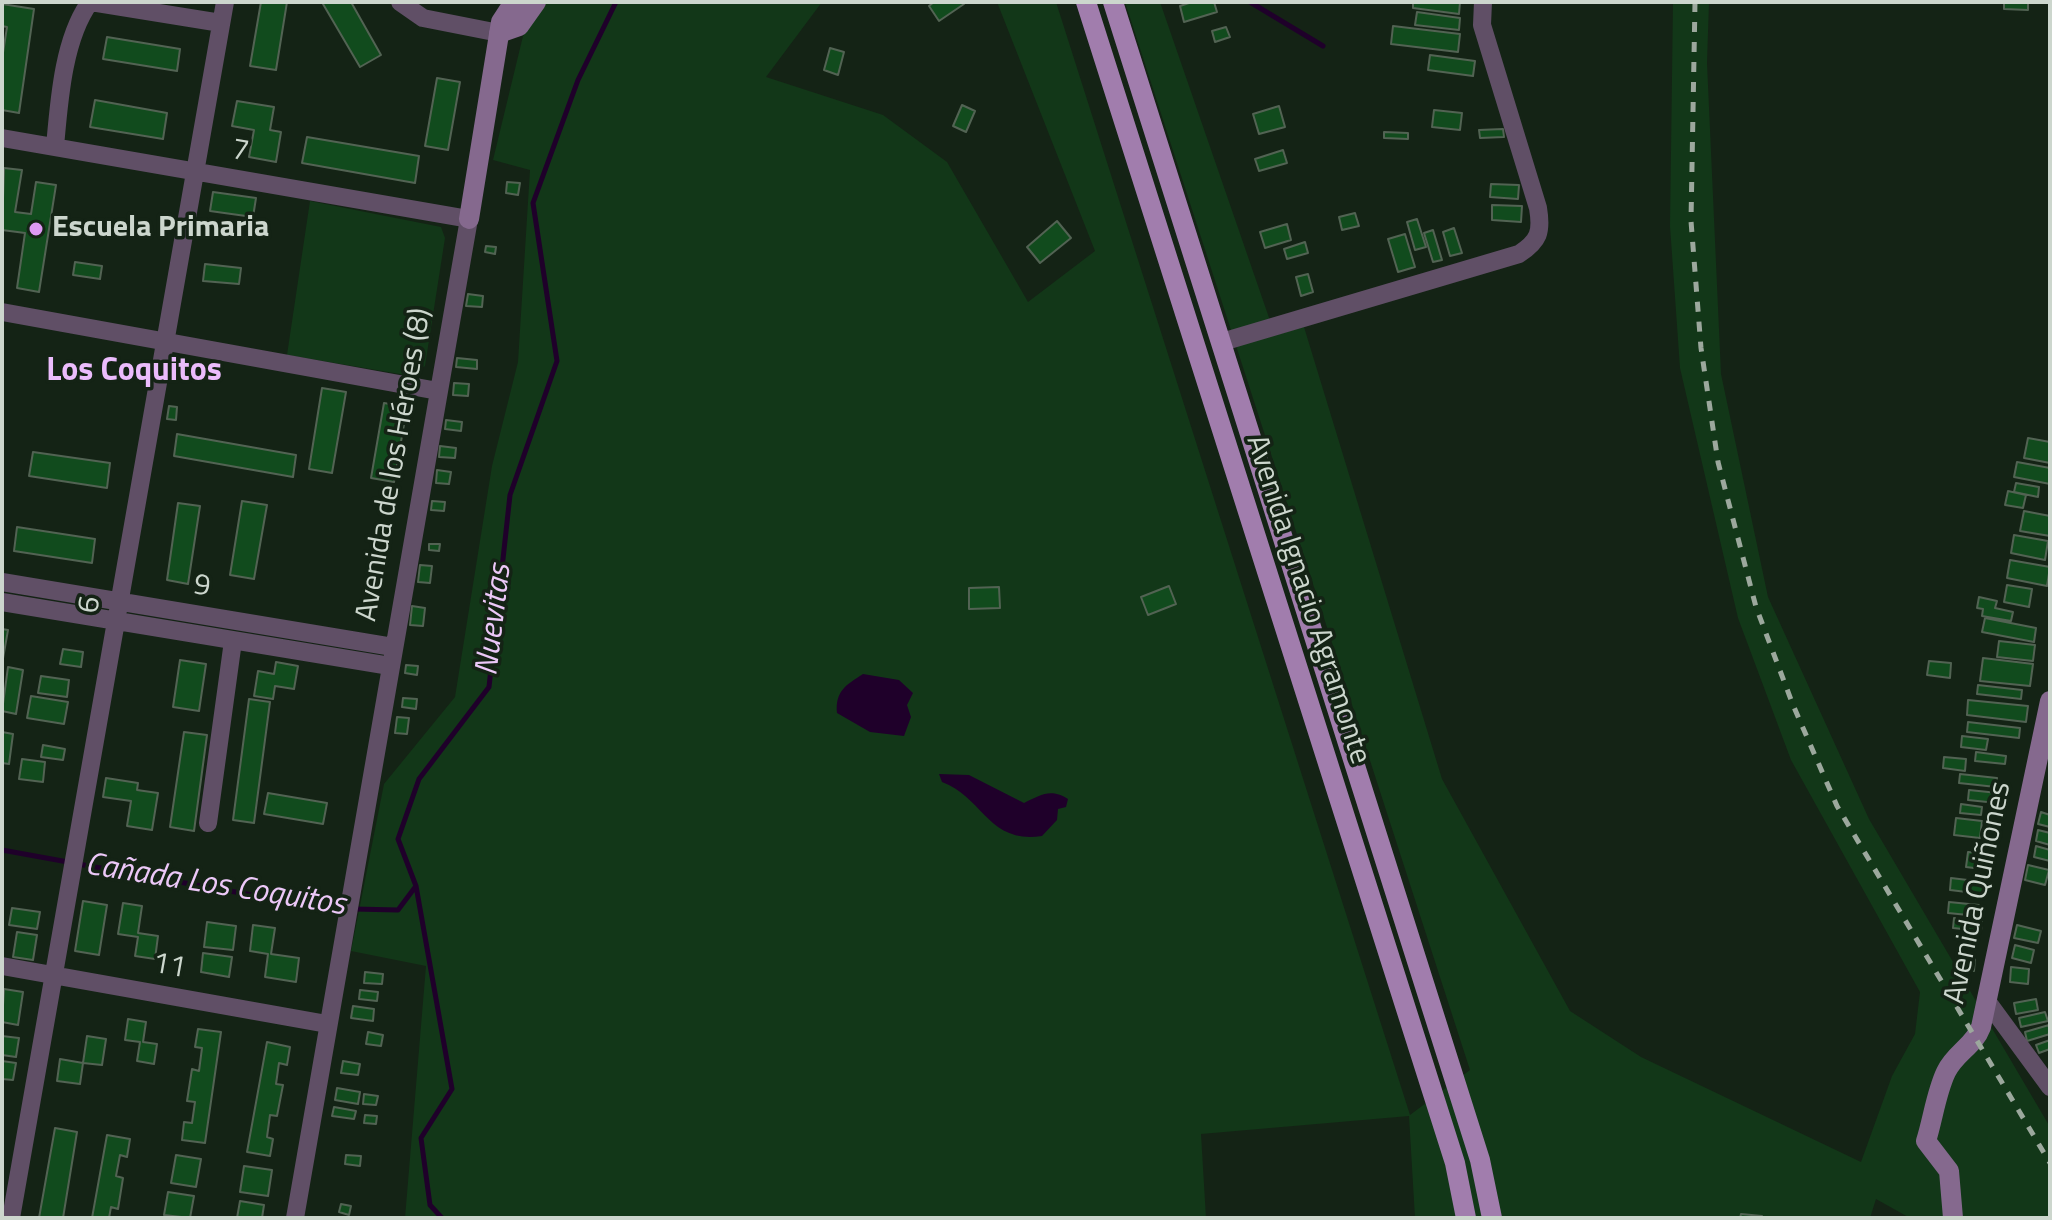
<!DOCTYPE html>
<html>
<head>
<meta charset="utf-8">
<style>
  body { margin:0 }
  #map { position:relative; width:2052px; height:1220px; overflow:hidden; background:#142315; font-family:"Titillium Web",sans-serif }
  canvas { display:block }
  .frame { position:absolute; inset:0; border:4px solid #ccd6cd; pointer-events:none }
</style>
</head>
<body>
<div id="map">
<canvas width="2052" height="1220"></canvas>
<div class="frame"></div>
</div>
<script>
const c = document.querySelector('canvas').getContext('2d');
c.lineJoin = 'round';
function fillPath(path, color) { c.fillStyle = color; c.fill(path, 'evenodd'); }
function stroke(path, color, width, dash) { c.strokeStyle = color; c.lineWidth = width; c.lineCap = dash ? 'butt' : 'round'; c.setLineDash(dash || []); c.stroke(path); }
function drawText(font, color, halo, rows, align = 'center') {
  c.font = font + ' "Titillium Web",sans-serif'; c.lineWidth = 7; c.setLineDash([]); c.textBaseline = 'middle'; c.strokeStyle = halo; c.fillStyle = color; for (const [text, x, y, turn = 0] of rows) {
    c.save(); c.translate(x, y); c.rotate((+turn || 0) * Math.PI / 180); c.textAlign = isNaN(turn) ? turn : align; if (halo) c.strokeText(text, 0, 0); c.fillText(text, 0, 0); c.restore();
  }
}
const green = new Path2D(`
  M546,2H822L766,77L883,115L947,162L1028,302L1095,251L997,2H1056L1410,1115L1470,1070L1125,2H1160L1275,335L1304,327L1442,779L1570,1011L1641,1057L1861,1162L1892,1076L1915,1034L1920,992L1791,760L1738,618L1680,368L1670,226L1673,2H1709L1707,63L1721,374L1768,597L1869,819L2050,1127V1218H1910L1876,1199L1870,1218H1415L1409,1116L1201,1134L1206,1218H405L426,966L351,951L384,784L455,697L492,466L518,362L530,170L493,160L523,36Z
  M310,201L441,227L445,238L425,366L412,376L287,355Z`);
const water = new Path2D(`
  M863,674L899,680L913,693L907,705L911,717L904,736L870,732L837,713C835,691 846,685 863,674Z
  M939,774L969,775L1024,803C1041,795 1050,788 1068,799L1066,807L1058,809L1057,820L1042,836C988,844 984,798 942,782Z`);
const stream = new Path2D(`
  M1250,2L1323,46
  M2,850L68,862
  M78,864L320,907L344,908
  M354,909L398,910L416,886
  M442,1218L430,1205L421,1138L452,1089L416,886L398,839L419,779L489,687L510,495L557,361L533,203L578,80L616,2`);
const building = new Path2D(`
  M261,2H287L276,70L250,66Z
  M326,2H351L381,55L360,67L323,4Z
  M934,2H963L964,4L939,21L929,6Z
  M1192,2H1214L1217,12L1184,22L1180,6Z
  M1413,2H1460L1459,14L1413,8Z
  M2004,2H2028V10L2004,9Z
  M2,4L34,9L19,113L2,110V59L7,27L2,26Z
  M1417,12L1460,18L1459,30L1415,25Z
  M1393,26L1460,34L1458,52L1391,44Z
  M1226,27L1230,37L1215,42L1212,31Z
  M107,37L180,49L177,71L103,59Z
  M830,48L844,52L838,75L824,70Z
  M1430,55L1475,61L1473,76L1428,70Z
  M437,78L460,82L448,150L425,146Z
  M95,100L167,113L163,139L90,127Z
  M237,101L274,107L270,130L281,132L276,162L249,157L254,130L232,126Z
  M962,105L975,111L966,132L953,126Z
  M1279,106L1285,127L1259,134L1253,114Z
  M1434,110L1462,113L1460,130L1432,127Z
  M1503,129L1504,137L1480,138L1479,130Z
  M1384,132L1408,133V139L1384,138Z
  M307,137L419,156L415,183L302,163Z
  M1283,150L1287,163L1259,171L1255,159Z
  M4,168L22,170L15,212L31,214L36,182L56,185L39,292L17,288L25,233L2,230Z
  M507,182L520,183L518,195L506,193Z
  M1491,184L1519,185L1518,199L1490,197Z
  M213,192L256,198L253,217L210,211Z
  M1492,205L1522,206L1521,222L1492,220Z
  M1355,213L1359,226L1342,230L1339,217Z
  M1417,219L1426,247L1415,250L1407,222Z
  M1057,221L1071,238L1040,263L1027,247Z
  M1287,224L1291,240L1265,248L1260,232Z
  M1454,228L1462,253L1450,256L1443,232Z
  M1433,230L1442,260L1433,262L1424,233Z
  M1405,234L1415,267L1398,272L1388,239Z
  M1305,242L1308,253L1287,259L1284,249Z
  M486,246L496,247L495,254L485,252Z
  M75,262L102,266L100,279L73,275Z
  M205,264L241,268L239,284L203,281Z
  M1308,274L1313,292L1301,296L1296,277Z
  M468,294L483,296L482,307L466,306Z
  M457,358L477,360V369L456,367Z
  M454,383L469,384L468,396L453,395Z
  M322,388L346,392L332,473L309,469Z
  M384,403L407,407L394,482L371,478Z
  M169,406L177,407L176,420L167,419Z
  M446,420L462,422L461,431L445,429Z
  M177,434L296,455L293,477L174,456Z
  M2028,438L2050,442V463L2024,458Z
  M440,446L456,448L455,458L439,457Z
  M33,452L110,463L107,488L29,476Z
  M2017,462L2050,468V484L2014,477Z
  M437,470L451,472L449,484L436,483Z
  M2016,483L2039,487L2038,497L2014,492Z
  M2008,491L2026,495L2023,508L2005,505Z
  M242,501L267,505L254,579L230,575Z
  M432,501L445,502L444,511L431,510Z
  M178,503L200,506L188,584L167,580Z
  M2024,511L2050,516V536L2020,531Z
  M17,527L95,539L92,563L14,551Z
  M2014,535L2048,541L2045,560L2011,553Z
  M429,544H440L439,551L429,550Z
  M2010,560L2050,567L2047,586L2007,578Z
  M420,565L432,566L430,583L418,582Z
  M2007,585L2032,589L2029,607L2004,602Z
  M1169,586L1176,604L1148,615L1141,597Z
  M999,587L1000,608L969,609V588Z
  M1979,597L1997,601L1995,608L2013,612L2011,621L1982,616L1983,609L1977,608Z
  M412,606L425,608L423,626L410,625Z
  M1985,618L2036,628L2034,642L1982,632Z
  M2,629L8,630L2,664Z
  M1999,641L2035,645L2033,661L1997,657Z
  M63,649L83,652L81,667L60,664Z
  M1983,658L2033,664L2030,686L1980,681Z
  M180,660L206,664L199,711L173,707Z
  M1929,661L1951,663L1950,678L1927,675Z
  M276,662L298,666L294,689L275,686L273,699L254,696L258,671L274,674Z
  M406,665L418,666L417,675L405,673Z
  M8,667L23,670L16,714L2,711Z
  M41,676L69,680L67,697L38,693Z
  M1978,685L2022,690L2021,699L1977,694Z
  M31,696L68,702L64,724L27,718Z
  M403,698L417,699L416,709L402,707Z
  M249,699L270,702L254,823L233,820Z
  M1968,700L2028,706L2026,722L1967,715Z
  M397,717L409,718L407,734L395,733Z
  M1968,722L2020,728L2019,738L1967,732Z
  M2,732L13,734L9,764L2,763Z
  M184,732L207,735L194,831L170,827Z
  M1962,736L1988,739L1986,750L1961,747Z
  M43,745L65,749L63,760L41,757Z
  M1976,752L2006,756L2005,764L1975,761Z
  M1944,757L1966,759L1965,771L1943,768Z
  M22,759L45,762L43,782L19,779Z
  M1960,774L1997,778L1996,787L1959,783Z
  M106,778L138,783L137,790L158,793L152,830L127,826L131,801L103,797Z
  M1969,790L1998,793L1997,803L1968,800Z
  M268,793L327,803L323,824L264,814Z
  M1961,804L1982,807L1981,815L1960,813Z
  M2041,812L2050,815V827L2038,824Z
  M1956,818L1982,821L1980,838L1954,835Z
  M2038,830L2050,833V845L2036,841Z
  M2036,846L2050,850V861L2034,857Z
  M1968,852L1992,854L1990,870L1966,867Z
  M2028,865L2049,870L2045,885L2025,880Z
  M1951,878L1984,882L1983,894L1950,890Z
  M83,901L107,905L99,955L75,951Z
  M1949,902L1979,905L1978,916L1948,913Z
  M123,903L142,906L138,933L158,936L155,959L135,956L138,937L118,934Z
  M12,908L40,912L37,929L9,925Z
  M1954,918L1982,921L1981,931L1953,928Z
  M207,922L236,926L233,950L204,947Z
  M253,925L275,928L271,954L299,958L296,982L265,977L268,954L250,951Z
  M2017,925L2041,931L2038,943L2014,938Z
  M17,932L37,935L33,960L13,957Z
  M2015,945L2034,950L2031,963L2012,958Z
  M203,953L232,957L229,977L201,972Z
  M1957,956L1975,958L1974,971L1956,969Z
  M2011,967L2029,969L2028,984L2010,982Z
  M365,972L383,974L382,984L364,983Z
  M4,989L23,992L18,1025L2,1022Z
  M360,990L378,992L377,1001L359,999Z
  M2036,999L2038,1010L2016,1014L2014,1003Z
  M353,1006L374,1009L373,1021L351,1018Z
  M2045,1012L2048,1021L2021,1027L2019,1018Z
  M128,1019L146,1022L143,1042L157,1044L154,1064L137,1061L140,1042L125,1040Z
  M2049,1025L2050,1034L2027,1041L2025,1032Z
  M198,1029L221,1032L205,1143L182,1140L184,1122L192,1123L195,1102L187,1101L192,1069L199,1071L202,1048L195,1047Z
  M368,1032L383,1035L381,1046L366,1044Z
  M2,1036L19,1038L16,1057L2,1055Z
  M87,1036L106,1039L102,1065L83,1063Z
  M2050,1040V1049L2039,1053L2036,1045Z
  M267,1042L290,1047L287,1065L279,1063L276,1084L283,1085L277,1116L270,1115L267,1137L273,1139L270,1156L247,1152Z
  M60,1059L83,1063L80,1084L57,1081Z
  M2,1061L16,1063L13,1080L2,1079Z
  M343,1061L360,1064L358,1075L341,1073Z
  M337,1088L360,1092L358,1104L335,1100Z
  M364,1094L378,1096L376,1105L363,1104Z
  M334,1107L356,1111L354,1119L332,1116Z
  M365,1115L377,1116L376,1124L364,1123Z
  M55,1128L77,1132L63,1218H39Z
  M107,1135L130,1139L127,1157L120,1155L116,1176L123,1178L118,1209L111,1207L109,1218H92Z
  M176,1155L201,1159L196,1187L171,1183Z
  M346,1155L361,1156L360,1166L345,1164Z
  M244,1166L272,1170L268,1196L240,1192Z
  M168,1192L194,1196L190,1218L164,1215Z
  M240,1201L264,1205L262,1218H237Z
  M341,1204L351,1206L349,1215L339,1212Z
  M1741,1214L1762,1216L1761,1218H1740Z`);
const street = new Path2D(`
  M91,2L221,23
  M400,2L423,18L499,33
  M2,138L469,219L295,1218
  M55,147C59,102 63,39 90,2
  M2,312L438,391
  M1222,342L1519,254C1539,241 1542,232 1538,208L1482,25L1483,2
  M2,582L393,647
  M2,602L390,666
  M208,823L233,641
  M2,966L327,1024
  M1987,1001L2050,1087
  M11,1218L225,2`);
const secondary = new Path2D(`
  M499,33L519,26L536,2
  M469,219L501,22L514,2
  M1953,1218L1949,1171L1926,1141C1933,1119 1936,1093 1946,1072C1955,1053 1974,1046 1981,1027L2050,701`);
const primary = new Path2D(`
  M1086,2L1455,1163L1466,1218
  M1113,2L1480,1160L1492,1218`);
const rail = new Path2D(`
  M1695,2L1691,221L1701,348L1718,462L1756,607L1793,705L1837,806L2050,1163`);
const markers = [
  [36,229,8,"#dd99f3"]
];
const streetNames = [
  ["7",240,152,10],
  ["Avenida de los Héroes (8)",395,465,-80],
  ["9",202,587,9],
  ["Avenida Ignacio Agramonte",1307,600,72],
  ["6",91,605,-80],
  ["Avenida Quiñones",1979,893,-78],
  ["11",169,967,10]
];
const poiNames = [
  ["Escuela Primaria",52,229]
];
const neighbourhoodNames = [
  ["Los Coquitos",134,372]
];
const waterNames = [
  ["Nuevitas",495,620,-83],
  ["Cañada Los Coquitos",215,886,9]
];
fillPath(green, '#123718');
fillPath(water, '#1f002a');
stroke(stream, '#1f002a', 5);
fillPath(building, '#114b1d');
stroke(building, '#526353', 2);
stroke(street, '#604f66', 18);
stroke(secondary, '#85698e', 20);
stroke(primary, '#a17dad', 20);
stroke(rail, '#9ca89d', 5, [10, 10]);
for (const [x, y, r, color] of markers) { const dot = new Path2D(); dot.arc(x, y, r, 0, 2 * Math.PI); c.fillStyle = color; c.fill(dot); stroke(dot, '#142315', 3); }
drawText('30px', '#ccd6cd', '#142315', streetNames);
drawText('bold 30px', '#ccd6cd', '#142315', poiNames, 'left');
drawText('bold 32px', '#ebbcfc', '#142315', neighbourhoodNames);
drawText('italic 32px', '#ecc8f8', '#142315', waterNames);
</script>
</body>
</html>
